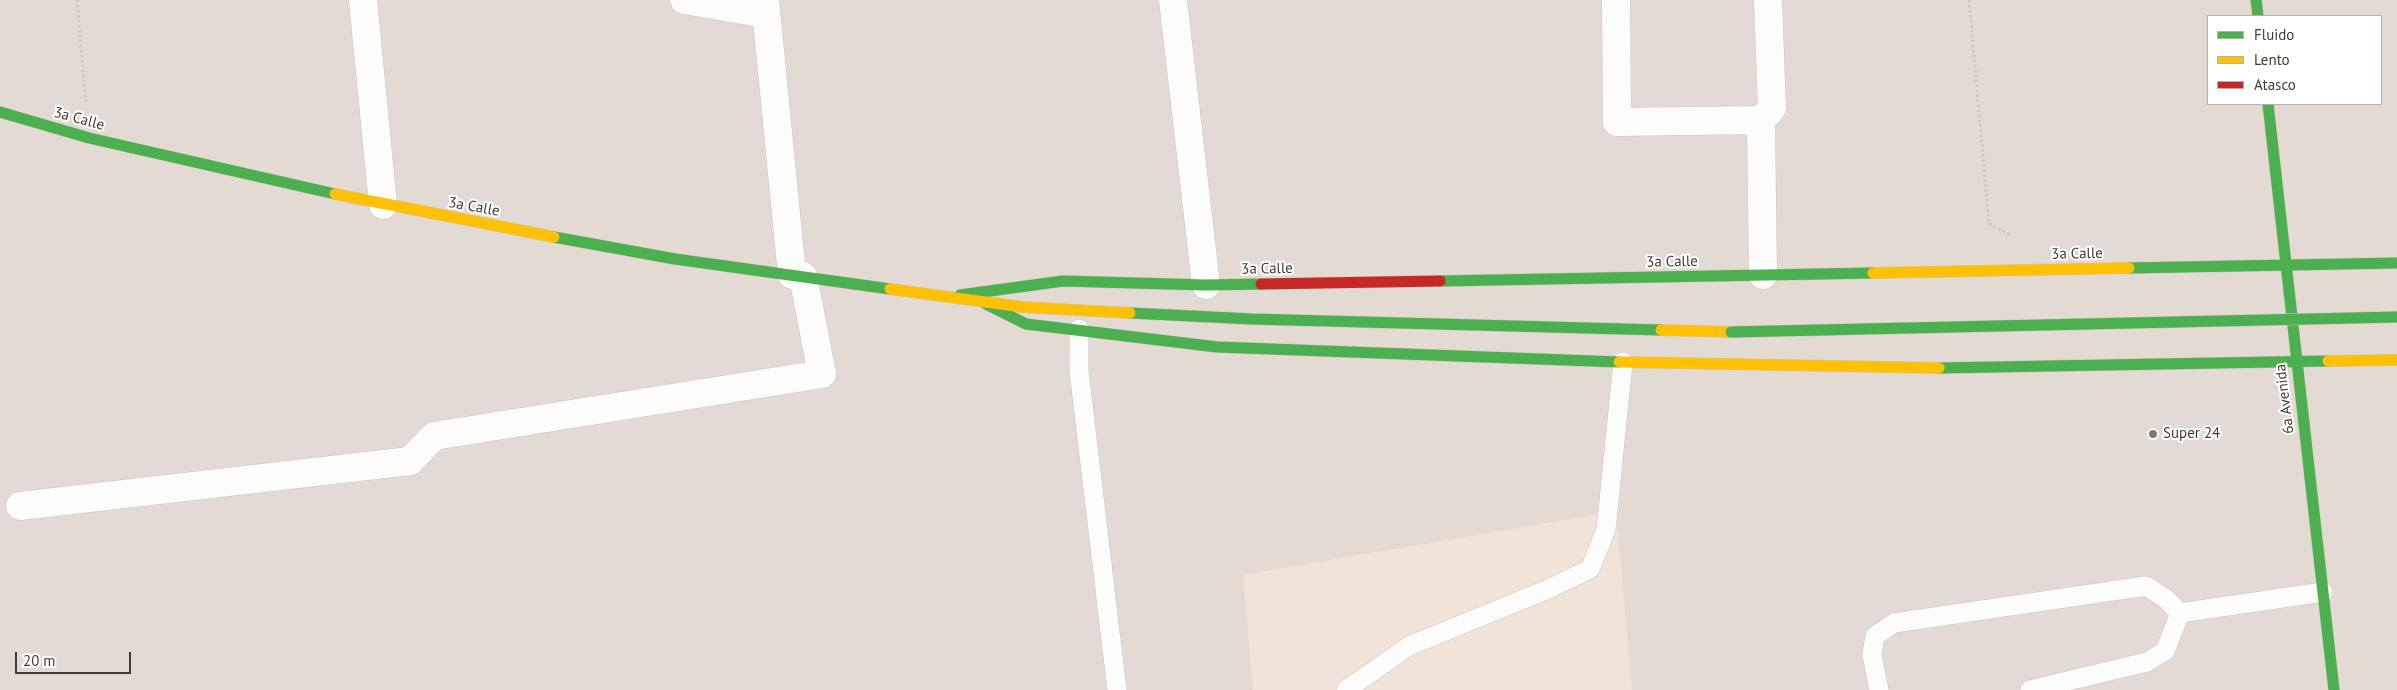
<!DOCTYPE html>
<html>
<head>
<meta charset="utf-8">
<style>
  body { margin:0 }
  #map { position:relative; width:2397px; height:690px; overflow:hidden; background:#eeeae6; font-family:"PT Sans",sans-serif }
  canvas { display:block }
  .legend { position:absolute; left:2207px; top:15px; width:175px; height:90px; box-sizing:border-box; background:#fff; border:1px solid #b4b0ad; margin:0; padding:6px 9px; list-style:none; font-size:15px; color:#433a33 }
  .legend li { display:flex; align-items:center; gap:10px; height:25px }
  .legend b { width:25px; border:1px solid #b4b0ad }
  .scale { position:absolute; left:15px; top:652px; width:116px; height:22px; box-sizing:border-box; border:2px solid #433a33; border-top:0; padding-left:6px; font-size:15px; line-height:18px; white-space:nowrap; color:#433a33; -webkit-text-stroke:4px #fff; paint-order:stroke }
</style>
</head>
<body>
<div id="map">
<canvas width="2397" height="690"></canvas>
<ul class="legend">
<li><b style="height:6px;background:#4caf50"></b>Fluido</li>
<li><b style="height:6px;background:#ffc107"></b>Lento</li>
<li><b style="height:6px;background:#c62828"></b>Atasco</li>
</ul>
<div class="scale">20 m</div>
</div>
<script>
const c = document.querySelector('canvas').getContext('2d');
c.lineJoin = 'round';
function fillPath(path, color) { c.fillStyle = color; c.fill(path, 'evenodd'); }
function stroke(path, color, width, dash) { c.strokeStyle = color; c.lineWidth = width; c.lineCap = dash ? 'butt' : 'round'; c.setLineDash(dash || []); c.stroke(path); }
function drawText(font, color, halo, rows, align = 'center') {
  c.font = font + ' "PT Sans",sans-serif'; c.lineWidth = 4; c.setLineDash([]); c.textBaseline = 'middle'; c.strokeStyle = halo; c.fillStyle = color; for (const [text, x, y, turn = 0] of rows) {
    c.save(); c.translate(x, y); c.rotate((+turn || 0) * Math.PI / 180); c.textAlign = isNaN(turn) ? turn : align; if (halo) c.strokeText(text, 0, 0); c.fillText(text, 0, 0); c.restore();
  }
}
const residential = new Path2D(`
  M0,0H2397V690H0ZM2208,16H2381V104H2208Z`);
const commercial = new Path2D(`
  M1616,511L1632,690H1253L1243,575Z`);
const path = new Path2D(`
  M77,0L86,102
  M1969,0L1989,224L2010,235`);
const lane = new Path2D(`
  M1079,329V371L1117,690
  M2180,613L2323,592
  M1346,690L1409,646L1546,590L1590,569L1606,530L1623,362
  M1879,690L1872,655L1875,636L1894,623L2146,586L2166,599L2180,613
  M2030,690L2147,662L2165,651L2180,613`);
const street = new Path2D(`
  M363,0L383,205
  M684,0L766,14
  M765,0L792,275
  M1173,0L1206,285
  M1616,0L1617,122L1761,120
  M1763,275L1761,120L1772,108L1768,0
  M20,506L410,461L434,436L822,374L803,276`);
const fast = new Path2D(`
  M2256,0L2258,16
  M2268,104L2334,690
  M0,112L89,138L335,194
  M554,237L675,259L890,289
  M2129,268L2397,263
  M1440,281L1873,273
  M960,295L1063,281L1206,285L1261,284
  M986,304L1026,324L1217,347L1619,362
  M1130,313L1252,319L1661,330
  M1939,368L2328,361`);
const slow = new Path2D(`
  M335,194L554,237
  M1873,273L2129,268
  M890,289L1022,307L1130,313
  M1661,330L1731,332
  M2328,361L2397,360
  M1619,362L1939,368`);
const jam = new Path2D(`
  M1261,284L1440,281`);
const fastBridge = new Path2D(`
  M1731,332L2397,317`);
const markers = [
  [2153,434,5,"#7f7872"]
];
const streetNames = [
  ["3a Calle",79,119,15],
  ["3a Calle",474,207,10],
  ["3a Calle",2077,254,-1],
  ["3a Calle",1672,262,-1],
  ["3a Calle",1267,269,-1],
  ["6a Avenida",2285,399,-97]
];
const poiNames = [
  ["Super 24",2163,434]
];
fillPath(residential, '#e3dbd3');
fillPath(commercial, '#f2e3d8');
stroke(lane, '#cac6c2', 20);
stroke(street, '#cac6c2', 29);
stroke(fast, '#cfc7be', 12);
stroke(slow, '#cfc7be', 12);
stroke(jam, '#cfc7be', 12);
stroke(path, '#ccc9c5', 3, [2.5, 2.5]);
stroke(lane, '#fcfcfb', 19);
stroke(street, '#fcfcfb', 28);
stroke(fast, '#4caf50', 11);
stroke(slow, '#ffc107', 11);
stroke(jam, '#c62828', 11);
stroke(fastBridge, '#d1c3b3', 12, []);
stroke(fastBridge, '#4caf50', 11);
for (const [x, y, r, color] of markers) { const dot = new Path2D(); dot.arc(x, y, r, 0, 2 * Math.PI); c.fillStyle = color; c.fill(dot); stroke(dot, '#fff', 2); }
drawText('15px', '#433a33', '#fff', streetNames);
drawText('15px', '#433a33', '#fff', poiNames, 'left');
</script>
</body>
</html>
